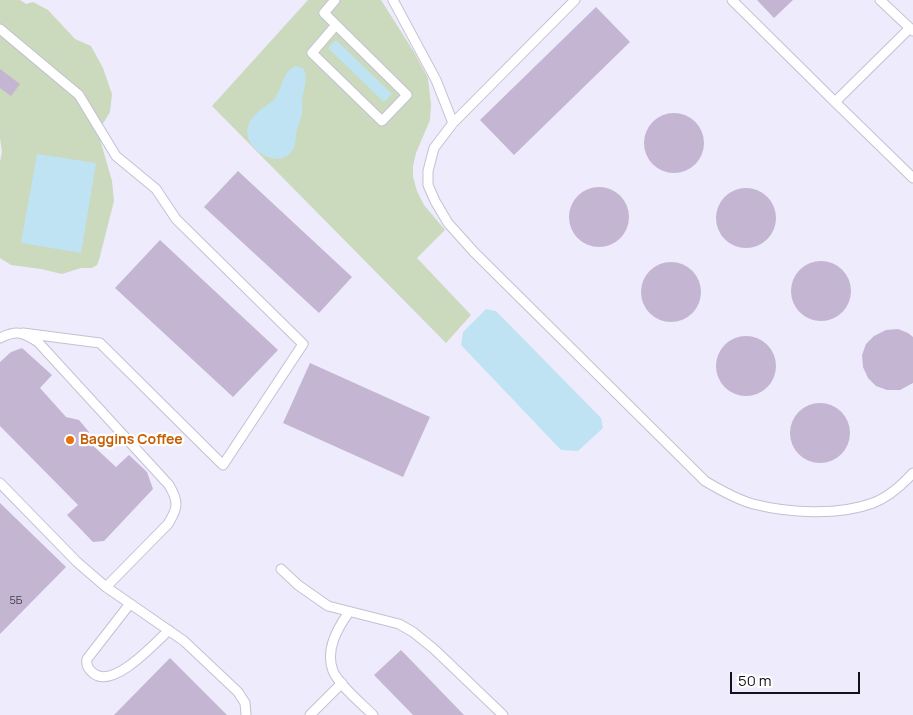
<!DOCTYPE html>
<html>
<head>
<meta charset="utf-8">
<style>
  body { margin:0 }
  #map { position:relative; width:913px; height:715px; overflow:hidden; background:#f7f6fd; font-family:Manrope,sans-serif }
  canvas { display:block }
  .scale { position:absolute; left:730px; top:672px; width:130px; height:22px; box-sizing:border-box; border:2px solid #131218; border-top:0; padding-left:6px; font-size:15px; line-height:18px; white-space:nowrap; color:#131218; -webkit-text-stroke:4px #fff; paint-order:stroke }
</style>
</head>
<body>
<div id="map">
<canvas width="913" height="715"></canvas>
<div class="scale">50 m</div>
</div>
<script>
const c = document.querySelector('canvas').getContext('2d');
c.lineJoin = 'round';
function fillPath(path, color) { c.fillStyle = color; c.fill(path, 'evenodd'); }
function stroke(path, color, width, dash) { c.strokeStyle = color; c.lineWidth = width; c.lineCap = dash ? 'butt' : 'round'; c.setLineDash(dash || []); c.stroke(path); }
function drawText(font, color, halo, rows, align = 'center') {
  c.font = font + ' Manrope,sans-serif'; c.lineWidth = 4.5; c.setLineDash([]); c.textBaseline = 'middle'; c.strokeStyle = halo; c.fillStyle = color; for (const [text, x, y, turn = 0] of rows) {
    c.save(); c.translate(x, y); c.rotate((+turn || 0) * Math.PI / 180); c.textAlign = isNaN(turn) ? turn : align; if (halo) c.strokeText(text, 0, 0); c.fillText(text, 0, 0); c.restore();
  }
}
const built = new Path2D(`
  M0,0H913V715H0Z`);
const green = new Path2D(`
  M0,0H20L26,4L33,2L48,10L75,39L91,46L103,68L112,94L110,112L99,130V136L112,181L114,201L99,260L97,265L92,268H81L62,274L41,269L11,265L0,258V162L2,152L0,138Z
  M308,0H381L414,52L428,78L431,105L430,120L416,153L413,166V177L417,191L424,205L445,230L417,258L471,315L446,343L212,106Z`);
const water = new Path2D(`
  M336,40L392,94L384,102L328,48Z
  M297,66L304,69C309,80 302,92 302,103C303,116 301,118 297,129C295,136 297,145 292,151C278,171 242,148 248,127C251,115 262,109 271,102C284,92 280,71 297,66Z
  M37,154L96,163L81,253L21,243Z
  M486,309L496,311L601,418L603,428L578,451L561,450L461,345L463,332Z`);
const building = new Path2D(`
  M757,0H793L774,18Z
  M596,7L630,42L514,155L480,120Z
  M0,69L20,84L11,96L0,88Z
  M644 143a30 30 0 1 1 60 0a30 30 0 1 1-60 0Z
  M238,171L352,277L319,313L204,207Z
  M569 217a30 30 0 1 1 60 0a30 30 0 1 1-60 0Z
  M716 218a30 30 0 1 1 60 0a30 30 0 1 1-60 0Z
  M160,240L278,350L233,397L115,288Z
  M791 291a30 30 0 1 1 60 0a30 30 0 1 1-60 0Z
  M641 292a30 30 0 1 1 60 0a30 30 0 1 1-60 0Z
  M898,329L908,333L913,337V383L900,390H887L876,386L868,378L863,367L862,355L866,344L874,336L886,330Z
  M716 366a30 30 0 1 1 60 0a30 30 0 1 1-60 0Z
  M22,348L52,375L40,388L66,417L79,420L89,432V442L116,467L129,455L147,472L153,489L104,541L93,542L67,515L78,505L0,426V362L11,352Z
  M310,363L430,417L403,477L283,423Z
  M790 433a30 30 0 1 1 60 0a30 30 0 1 1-60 0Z
  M0,503L66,567L0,634Z
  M401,650L464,715H413L374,675Z
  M170,658L227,715H114Z`);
const service = new Path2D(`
  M335,0L324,13L407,95L382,121L312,53L336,25
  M393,0L436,80L453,123
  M575,0L453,123L434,148L428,171V185L435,201L448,223L474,252L705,481C720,490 736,499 753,504C789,513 838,516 873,503C889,497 902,485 913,473
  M732,0L835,102
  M880,0L913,31
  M910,28L835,102L913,178
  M0,29L79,95L116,156L156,189L176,219L303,344L223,465L100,343L23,333
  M0,338C18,329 23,333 38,342L169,485C179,502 178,508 168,524L106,587
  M0,483L77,562L106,587L184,641L238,692L245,703L246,715
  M281,569L298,585L328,606L399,624L413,632L434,649L503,715
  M129,605L87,659C86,664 88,669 93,673C113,690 155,643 169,630
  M349,612C337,629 325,650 333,671C339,685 362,704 373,715
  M310,715L342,683`);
const markers = [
  [70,440,5,"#e8710a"]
];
const numberNames = [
  ["5Б",16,601]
];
const foodNames = [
  ["Baggins Coffee",80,440]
];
fillPath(built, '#eeecfc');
fillPath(green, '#cbd9bd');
fillPath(water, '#c0e3f3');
fillPath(building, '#c4b5d2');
stroke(service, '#c3c0d3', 11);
stroke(service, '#fff', 9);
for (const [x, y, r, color] of markers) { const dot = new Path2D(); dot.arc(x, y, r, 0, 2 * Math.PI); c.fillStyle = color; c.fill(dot); stroke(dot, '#fff', 2); }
drawText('11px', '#3f3b46', null, numberNames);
drawText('bold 14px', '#c56008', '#fff', foodNames, 'left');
</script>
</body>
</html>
